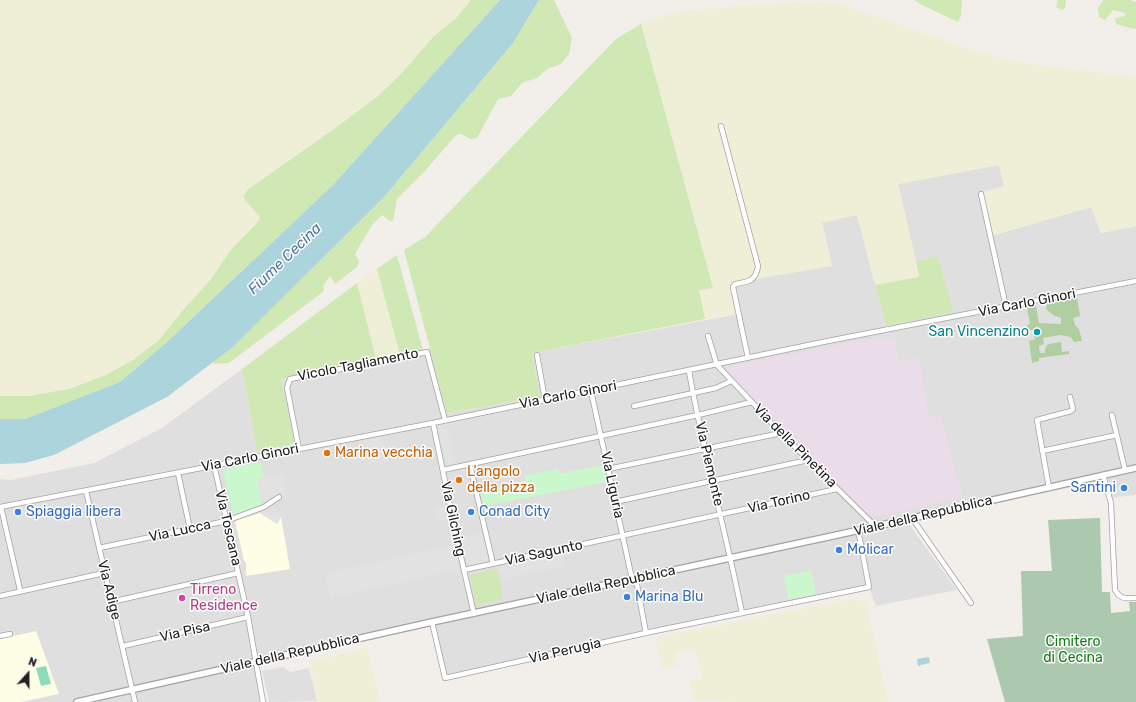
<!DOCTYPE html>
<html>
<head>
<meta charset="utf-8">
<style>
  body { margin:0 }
  #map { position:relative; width:1136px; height:702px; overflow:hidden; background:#f2eee9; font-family:Rubik,sans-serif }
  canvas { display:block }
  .north { position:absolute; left:8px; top:654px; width:40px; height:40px; -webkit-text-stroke:3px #fff; paint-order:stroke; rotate:21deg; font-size:11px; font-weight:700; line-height:16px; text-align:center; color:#222 }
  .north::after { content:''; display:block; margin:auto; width:14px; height:18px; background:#222; clip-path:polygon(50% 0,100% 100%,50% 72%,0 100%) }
</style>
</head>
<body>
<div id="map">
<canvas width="1136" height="702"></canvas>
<div class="north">N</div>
</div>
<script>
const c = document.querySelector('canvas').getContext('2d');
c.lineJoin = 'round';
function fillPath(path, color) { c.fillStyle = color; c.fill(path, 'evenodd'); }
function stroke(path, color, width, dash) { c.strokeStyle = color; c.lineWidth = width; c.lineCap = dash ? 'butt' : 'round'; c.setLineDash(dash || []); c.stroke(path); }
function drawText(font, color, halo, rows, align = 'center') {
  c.font = font + ' Rubik,sans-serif'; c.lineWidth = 3; c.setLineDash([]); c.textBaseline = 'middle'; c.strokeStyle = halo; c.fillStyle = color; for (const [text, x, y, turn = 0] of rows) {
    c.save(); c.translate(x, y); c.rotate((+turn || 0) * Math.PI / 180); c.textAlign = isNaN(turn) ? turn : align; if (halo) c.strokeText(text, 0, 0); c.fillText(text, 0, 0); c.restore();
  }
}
const residential = new Path2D(`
  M999,165L1004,186L987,237L1091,207L1101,233L1136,226V495L1109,498L1103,480L908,523L957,590L876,606L869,587L445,678L432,623L256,662L263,702H0V479L11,480L94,463L162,428L242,369L257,451L294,444L281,379L431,348L448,413L540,397L532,353L738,314L731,283L832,266L822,222L857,214L886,326L952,312L938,256L916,261L898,184Z
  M283,667L290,672L309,668L317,701L269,702L262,671Z`);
const industrial = new Path2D(`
  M879,337L882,339L894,337L900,362L919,358L929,416L941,417L963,498L869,518L757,405L728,372L729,366Z`);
const education = new Path2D(`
  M260,513L277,524L281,517L290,569L246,576V563L244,561L235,521Z
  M36,631L59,694L21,702H0V639Z`);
const farmland = new Path2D(`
  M0,0H471L455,19L434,36L400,75L378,96L334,129L252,186L257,213L260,219L258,222L230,251L211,279L184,309L159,341L133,360L104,376L69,389L29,396H0Z
  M809,1L839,4L972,50L1006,60L1037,65L1136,77V226L1101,233L1091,207L987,237L979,193L1004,186L999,165L898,184L919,277L875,285L857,215L822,223L832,266L731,283L738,313L705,319L699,290L713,287L641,24L650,20L676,13L694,10Z
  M377,269L400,355L376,359L357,283Z
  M854,599L864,601L867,605L888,702H735L694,700L689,681L703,678L694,649L675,653L677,666L662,668L656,639L660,636Z
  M367,648L380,702H318L309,661Z`);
const grass = new Path2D(`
  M471,0H500L333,185L167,342L120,382L25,419H0V396H29L69,389L104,376L133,360L158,341L184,309L211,279L230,251L258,222L260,219L259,216L244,199V196L247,190L334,129L378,96L400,75L434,36L455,19Z
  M539,0H554L572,38L569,54L561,64L547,69L537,78L522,83L511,96L498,99L477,138L470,139L462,134L456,135L425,171L397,199L393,221H390L382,215L372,225L356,252L355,255L359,261L357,267L335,284L330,276L323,286L324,291L229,363L214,364L212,362L233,347L384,197L513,43Z
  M914,0H962L961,16L958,22L920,4Z
  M1058,0H1066L1065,8L1062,10L1056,7Z
  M1103,0H1130L1136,2V29L1126,27L1116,24L1115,18L1125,16V13L1113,10L1105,20L1099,17L1098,8Z
  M641,24L713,288L699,290L705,319L532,353L540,397L447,413L404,250L425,237L616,39Z
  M397,255L423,350L400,355L377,269Z
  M938,256L953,312L886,326L875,285L919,277L916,261Z
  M357,283L376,359L281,379L295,444L257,451L242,369Z
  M497,569L503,599L476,605L470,575Z`);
const forest = new Path2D(`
  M1077,297L1080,316L1073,318L1075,325L1079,329L1082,341L1074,342L1071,337L1060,335L1043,338L1044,344L1039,346L1040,353H1045V349L1048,344L1061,342L1062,352L1069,351V354L1039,358V361L1032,363L1029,341L1035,339L1033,330H1028L1027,325L1030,324L1027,308L1036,306L1039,323L1061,324V318L1053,315L1046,309L1047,304Z`);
const cemetery = new Path2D(`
  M1100,518L1102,592H1110L1111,613L1130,611L1129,602H1136V702H1005L987,639L1023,636L1021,571H1052L1048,520Z`);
const park = new Path2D(`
  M260,462L264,477L257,479L263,508L233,514L223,470Z
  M604,465L607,482L484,506L481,490L526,481L525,476L558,469L559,474Z
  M811,571L816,594L788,599L784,576Z`);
const pitch = new Path2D(`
  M46,666L51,684L41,686L36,668Z`);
const parking = new Path2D(`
  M446,424L457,468L448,470L438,426Z
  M368,436L369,439L382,436L388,461L369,464L363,437Z
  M283,474L287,494L266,506L262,502L257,479Z
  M450,506L451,509L445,510L447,520L436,522L434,509Z
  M265,512L271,515L273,512L281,517L277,524L260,513Z
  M483,533L490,565L469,569L461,537Z
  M454,545L459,570L330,598L325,573Z
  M561,549L564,566L501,580L498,568L555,555L554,551Z`);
const water = new Path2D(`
  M500,0H539L513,43L384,197L233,347L167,397L54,455L25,463L0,464V419H25L120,382L167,342L333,185Z
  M929,657L930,663L920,665V666H918L917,659Z`);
const minor = new Path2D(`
  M721,126L758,266C756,281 748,282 735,284L733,287L748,358
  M981,194L1006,307
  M708,336L717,365L781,433L875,526
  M537,355L545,400
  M689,371C703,452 726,532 742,613
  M591,391L632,579L637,585L646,633
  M634,406L716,388L731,381
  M1112,415L1125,470
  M433,423L456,535L474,614
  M299,449L287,388L290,379L427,352L445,420
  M1042,451L1117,435
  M214,465L248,617L263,702
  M470,465L493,564
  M608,469L781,433
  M443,470L698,415L752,402
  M178,473L190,529
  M1103,475L1111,503L1115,590C1121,600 1125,598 1136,598
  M1049,488L1037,420L1071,411L1073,409L1070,397
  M86,491L135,702
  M615,502L808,460
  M0,507L433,423L828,341L1136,281
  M1,507L20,590
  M912,518L971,603
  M99,548L226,521L264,507L279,497
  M464,570L837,489
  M0,596L104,573
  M111,602L238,573
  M432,622L445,678L650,632L869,587L859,535L857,531
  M0,636L10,634
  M123,646L248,617`);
const tertiary = new Path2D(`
  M77,702L432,622L837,535L1136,468`);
const markers = [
  [1037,332,4,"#0f9aa8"],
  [327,453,4,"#e8710a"],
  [459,480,4,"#e8710a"],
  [1124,488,4,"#3f7fe0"],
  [18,512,4,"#3f7fe0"],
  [471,512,4,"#3f7fe0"],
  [839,550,4,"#3f7fe0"],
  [627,597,4,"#3f7fe0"],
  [182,598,4,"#d1479c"]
];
const streetNames = [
  ["Via Carlo Ginori",1027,303,-11],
  ["Vicolo Tagliamento",358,365,-11],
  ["Via Carlo Ginori",568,395,-11],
  ["Via della Pinetina",795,446,45],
  ["Via Carlo Ginori",250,458,-11],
  ["Via Piemonte",709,464,77],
  ["Via Liguria",612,485,78],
  ["Via Torino",779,502,-13],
  ["Viale della Repubblica",923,516,-13],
  ["Via Gilching",453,519,78],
  ["Via Toscana",228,528,77],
  ["Via Lucca",180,531,-12],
  ["Via Sagunto",544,553,-12],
  ["Viale della Repubblica",606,585,-12],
  ["Via Adige",109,590,76],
  ["Via Pisa",185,632,-13],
  ["Via Perugia",565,651,-13],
  ["Viale della Repubblica",290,654,-13]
];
const cultureNames = [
  ["San Vincenzino",1029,332]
];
const foodNames = [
  ["Marina vecchia",335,453],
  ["L'angolo",467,472],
  ["della pizza",467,488]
];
const shopNames = [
  ["Santini",1116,488,"right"],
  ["Spiaggia libera",26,512],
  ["Conad City",479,512],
  ["Molicar",847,550],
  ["Marina Blu",635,597]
];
const hotelNames = [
  ["Tirreno",190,590],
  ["Residence",190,606]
];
const parkNames = [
  ["Cimitero",1073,642],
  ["di Cecina",1073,658]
];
const waterNames = [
  ["Fiume Cecina",285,259,-44]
];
fillPath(residential, '#e0dfdf');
fillPath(industrial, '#eadce8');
fillPath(education, '#fefde6');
fillPath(farmland, '#eeefd6');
fillPath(grass, '#d0e8b3');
fillPath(forest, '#b0cfa0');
fillPath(cemetery, '#acc9af');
fillPath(park, '#caf8cc');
fillPath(pitch, '#8cdcb9');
fillPath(parking, '#e2e2e2');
fillPath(water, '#acd4dc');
stroke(minor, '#a3a3a3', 6);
stroke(tertiary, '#a3a3a3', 8);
stroke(minor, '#fff', 4.5);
stroke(tertiary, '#fff', 5.5);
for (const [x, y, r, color] of markers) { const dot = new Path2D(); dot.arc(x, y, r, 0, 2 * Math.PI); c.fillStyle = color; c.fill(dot); stroke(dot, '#fff', 1.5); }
drawText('14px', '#222', '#fff', streetNames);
drawText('14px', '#0d838f', '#fff', cultureNames, 'right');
drawText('14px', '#c56008', '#fff', foodNames, 'left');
drawText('14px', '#366cbe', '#fff', shopNames, 'left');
drawText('14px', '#b23c85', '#fff', hotelNames, 'left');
drawText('14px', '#127e15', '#fff', parkNames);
drawText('italic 15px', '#4c799e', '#fff', waterNames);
</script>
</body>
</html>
